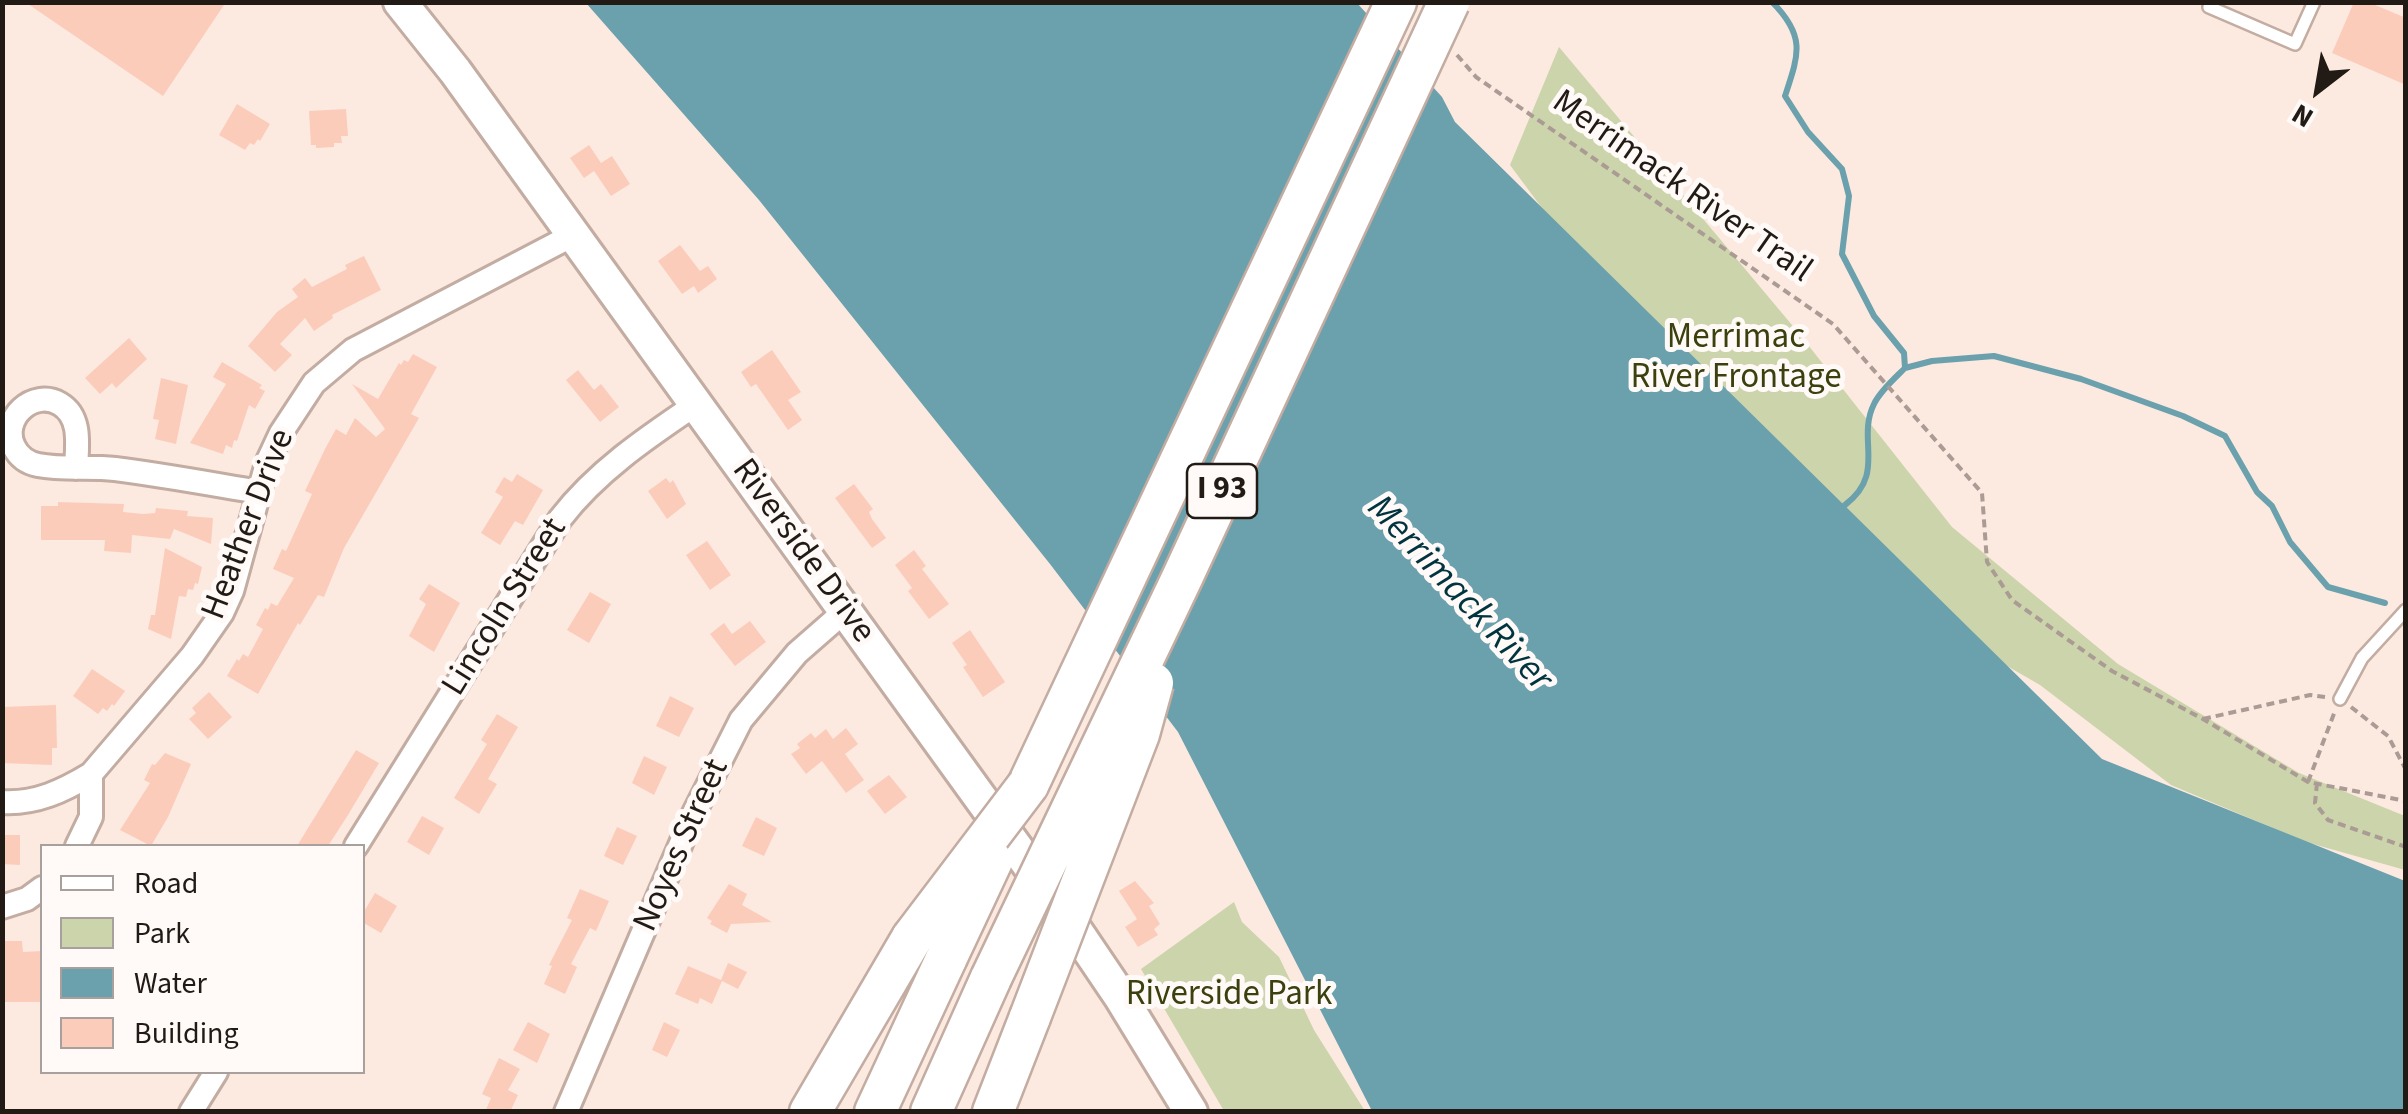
<!DOCTYPE html>
<html>
<head>
<meta charset="utf-8">
<style>
  body { margin:0 }
  #map { position:relative; width:2408px; height:1114px; overflow:hidden; background:#fce9e0; font-family:"Source Sans 3",sans-serif }
  canvas { display:block }
  .frame { position:absolute; inset:0; border:5px solid #221a15; pointer-events:none }
  .legend { position:absolute; left:40px; top:844px; width:325px; height:230px; box-sizing:border-box; background:#fffaf7; border:2px solid #a7a09d; margin:0; padding:12px 18px; list-style:none; font-size:30px; color:#221a15 }
  .legend li { display:flex; align-items:center; gap:20px; height:50px }
  .legend b { width:50px; border:2px solid #a7a09d }
  .north { position:absolute; left:2268px; top:40px; width:100px; height:100px; -webkit-text-stroke:8px #fffaf7; paint-order:stroke; rotate:211deg; font-size:28px; font-weight:700; line-height:40px; text-align:center; color:#221a15 }
  .north::after { content:''; display:block; margin:auto; width:35px; height:45px; background:#221a15; clip-path:polygon(50% 0,100% 100%,50% 72%,0 100%) }
</style>
</head>
<body>
<div id="map">
<canvas width="2408" height="1114"></canvas>
<div class="frame"></div>
<ul class="legend">
<li><b style="height:12px;background:#fff"></b>Road</li>
<li><b style="height:28px;background:#ccd4ab"></b>Park</li>
<li><b style="height:28px;background:#6ba0ad"></b>Water</li>
<li><b style="height:28px;background:#fcccbb"></b>Building</li>
</ul>
<div class="north">N</div>
</div>
<script>
const c = document.querySelector('canvas').getContext('2d');
c.lineJoin = 'round';
function fillPath(path, color) { c.fillStyle = color; c.fill(path, 'evenodd'); }
function stroke(path, color, width, dash) { c.strokeStyle = color; c.lineWidth = width; c.lineCap = dash ? 'butt' : 'round'; c.setLineDash(dash || []); c.stroke(path); }
function drawText(font, color, halo, rows, align = 'center') {
  c.font = font + ' "Source Sans 3",sans-serif'; c.lineWidth = 10; c.setLineDash([]); c.textBaseline = 'middle'; c.strokeStyle = halo; c.fillStyle = color; for (const [text, x, y, turn = 0] of rows) {
    c.save(); c.translate(x, y); c.rotate((+turn || 0) * Math.PI / 180); c.textAlign = isNaN(turn) ? turn : align; if (halo) c.strokeText(text, 0, 0); c.fillText(text, 0, 0); c.restore();
  }
}
const green = new Path2D(`
  M1559,47L1797,331L1952,527L2118,664L2299,773L2405,816V870L2306,842L2171,785L2040,685L1931,622L1695,414L1510,165Z
  M1234,902L1242,922L1279,957L1314,1030L1365,1111H1224L1141,969Z`);
const water = new Path2D(`
  M586,3H1357L1442,97L1455,122L2102,759L2405,881V1111H1372L1178,732L1050,564L759,200Z`);
const stream = new Path2D(`
  M1772,2C1806,36 1799,54 1785,96L1808,132L1842,169L1849,196L1842,254L1874,316L1904,353L1905,368C1895,378 1880,391 1874,404C1856,440 1887,473 1845,505
  M1905,368L1932,361L1994,356L2081,379L2183,416L2225,436L2257,492L2272,506L2290,542L2328,587L2385,603`);
const building = new Path2D(`
  M25,2H226L163,96Z
  M2354,2H2368L2406,18V85L2332,53Z
  M237,104L270,124L260,141L258,139L254,145L250,143L245,150L219,135Z
  M346,109L348,136H341L342,143H334V147L316,148V145H311L309,111Z
  M589,145L601,163L612,156L630,184L611,196L594,171L584,178L570,158Z
  M680,245L700,271L708,266L717,279L698,293L694,286L682,294L658,261Z
  M364,256L381,290L332,315L333,318L314,331L305,318L280,344L292,355L275,372L248,346L277,312L298,297L292,289L305,278L312,287L347,269L345,265Z
  M129,338L147,359L116,388L112,383L100,394L85,378Z
  M772,350L801,392L788,400L802,420L788,430L756,384L751,387L741,372Z
  M413,354L437,367L411,414L419,418L344,548L324,597L318,595L300,625L298,623L258,694L227,676L237,659L239,661L243,654L248,657L263,629L256,625L265,608L268,610L271,603L277,606L294,578L273,569L282,549L286,551L312,494L305,491L325,449L336,429L346,435L355,418L376,437L385,429L352,384L378,399L399,363L401,365L404,360L408,362Z
  M222,362L262,385L259,388L265,391L255,409L249,405L237,441L234,440L232,448L226,445L223,454L190,443L226,384L213,377Z
  M578,370L594,390L601,384L619,407L600,422L566,380Z
  M161,378L188,385L176,444L155,439L159,420L153,419Z
  M517,474L543,490L523,525L515,521L500,545L481,533L503,497L495,492L504,477L512,482Z
  M666,478L670,483L673,480L686,504L667,519L648,491Z
  M854,484L873,509L869,512L872,519L886,538L872,548L835,498Z
  M58,502L124,504L123,512L143,514L155,513L156,508L188,511L187,516L213,518L211,544L174,529L170,539L132,535L131,553L104,551L105,540H41V506H58Z
  M707,541L731,575L710,590L686,555Z
  M165,548L202,567L198,584L195,583L193,590L188,589L186,597L179,596L171,639L148,629L151,615H155Z
  M914,550L926,566L922,569L949,604L929,619L908,591L912,588L895,565Z
  M429,584L460,603L434,652L409,636L426,604L419,599Z
  M590,592L611,604L589,643L567,630Z
  M750,621L766,642L735,666L710,634L724,623L732,634Z
  M970,630L1005,682L983,697L963,667L967,665L952,643Z
  M92,669L125,691L114,706L112,704L107,711L103,708L98,714L73,696Z
  M209,692L232,717L208,739L189,719L196,713L192,708Z
  M670,696L694,708L679,737L656,726Z
  M56,705L57,748H52V765L2,763V707Z
  M497,714L518,727L488,779L497,784L479,814L454,798L487,744L481,740Z
  M846,728L858,744L845,754L864,780L846,793L822,761L806,774L791,754L800,748L797,744L811,733L815,738L826,729L833,739Z
  M356,750L379,763L348,815L328,846H297Z
  M165,753L191,764L168,817L151,846L120,830L150,783L144,780L152,764L155,765Z
  M644,756L667,767L654,795L632,783Z
  M889,775L907,797L885,814L867,791Z
  M422,816L444,828L429,855L407,842Z
  M756,817L777,828L764,856L742,846Z
  M617,827L637,836L623,865L604,856Z
  M2,835H20V865L2,864Z
  M1135,881L1154,903L1149,906L1160,924L1154,929L1158,935L1138,947L1125,927L1137,919L1119,891Z
  M729,884L747,894L742,905L772,922L731,924L727,933L710,924L712,921L707,918Z
  M580,889L609,901L596,931L590,928L571,964L577,967L565,994L544,984L552,966L549,965L572,920L567,918Z
  M375,893L397,906L381,933L362,922V915Z
  M2,941H22L23,952L42,951V1002H2Z
  M728,963L747,972L738,989L722,981L712,1004L700,998L698,1004L675,994L688,966L721,980Z
  M528,1022L550,1034L537,1063L513,1050Z
  M664,1022L680,1030L667,1057L652,1050Z
  M499,1058L520,1069L508,1090L518,1095L510,1112H485L491,1098L482,1094Z`);
const path = new Path2D(`
  M1457,55L1476,77L1833,324L1982,493L1987,562L2012,600L2112,671L2203,719L2308,782L2406,801
  M2351,707L2388,736L2406,770
  M2203,719L2310,695L2325,697
  M2308,782L2335,711
  M2317,783L2315,803L2328,820L2406,847`);
const service = new Path2D(`
  M2210,2L2209,7L2295,44L2314,2
  M2340,699L2362,658L2406,610`);
const minor = new Path2D(`
  M76,468C77,446 82,417 60,404C33,388 0,419 14,447C19,457 28,463 38,465C63,470 89,466 115,469C163,475 211,484 259,492
  M2,802C36,804 63,791 91,774L192,656L222,613L232,591L267,463L281,433L314,383L353,350L573,235
  M77,846L91,817V774
  M356,846L560,519C596,472 646,438 695,405
  M2,907L27,899L42,888
  M191,1112L216,1072
  M566,1112L694,813L741,720L797,653L845,611`);
const secondary = new Path2D(`
  M400,2L455,71L1070,922L1120,996L1191,1112`);
const motorway = new Path2D(`
  M1028,785L1396,2
  M810,1112L912,938
  M875,1112L947,957
  M931,1112L991,978
  M993,1112L1030,1017`);
const motorwayBridge = new Path2D(`
  M912,938L1028,785
  M947,957L992,861
  M991,978L1182,578L1449,2
  M1030,1017L1139,734L1153,683`);
const shields = [
  [1222,491,70]
];
const shieldNames = [
  ["I 93",1222,491]
];
const streetNames = [
  ["Merrimack River Trail",1681,188,35],
  ["Heather Drive",250,525,-69],
  ["Riverside Drive",802,552,54],
  ["Lincoln Street",506,608,-58],
  ["Noyes Street",683,846,-66]
];
const parkNames = [
  ["Merrimac",1736,339],
  ["River Frontage",1736,379],
  ["Riverside Park",1229,996]
];
const waterNames = [
  ["Merrimack River",1458,595,47]
];
fillPath(green, '#ccd4ab');
fillPath(water, '#6ba0ad');
stroke(stream, '#6ba0ad', 6);
fillPath(building, '#fcccbb');
stroke(service, '#c3aca1', 16);
stroke(minor, '#c3aca1', 28);
stroke(secondary, '#c3aca1', 38);
stroke(motorway, '#c3aca1', 45);
stroke(path, '#aa9b94', 4, [8, 5]);
stroke(service, '#fff', 11);
stroke(minor, '#fff', 22);
stroke(secondary, '#fff', 32);
stroke(motorway, '#fff', 40);
stroke(motorwayBridge, '#c3aca1', 45, []);
stroke(motorwayBridge, '#fff', 40);
for (const [x, y, w] of shields) { const box = new Path2D(); box.roundRect(x - w / 2, y - 27, w, 54, 8); c.fillStyle = '#fffaf7'; c.fill(box); stroke(box, '#221a15', 2.5); }
drawText('bold 32px', '#221a15', null, shieldNames);
drawText('35px', '#221a15', '#fffaf7', streetNames);
drawText('35px', '#3a410e', '#fffaf7', parkNames);
drawText('italic 38px', '#00343e', '#fffaf7', waterNames);
</script>
</body>
</html>
